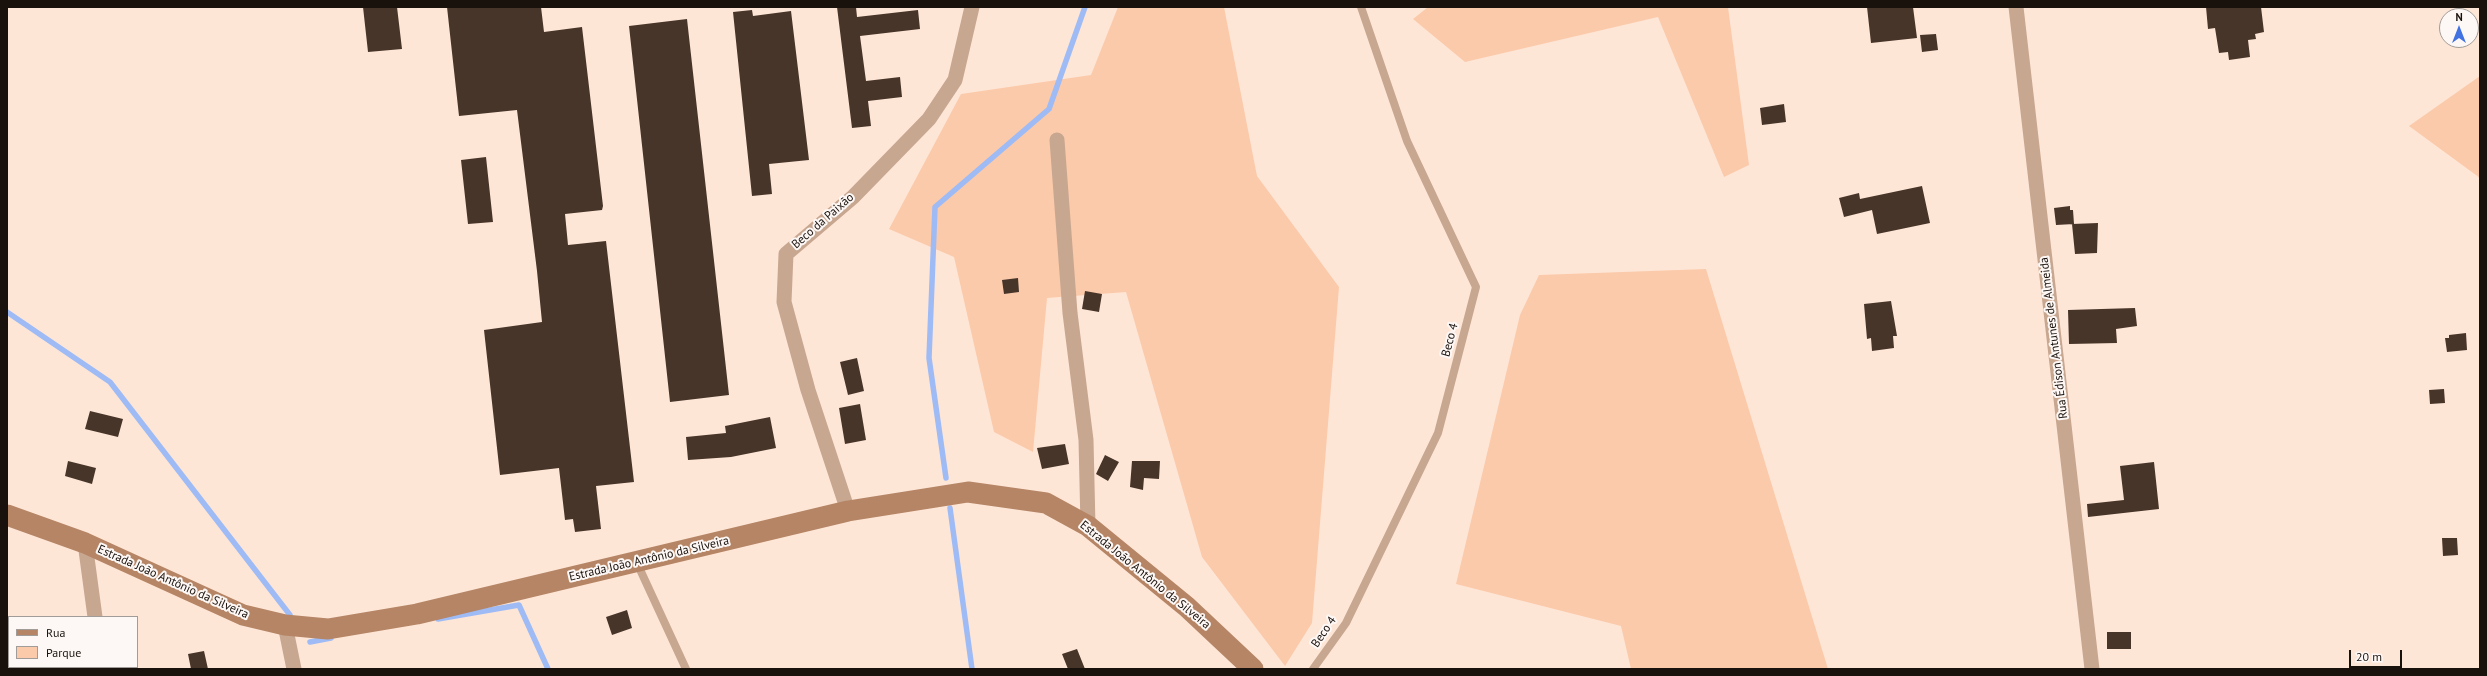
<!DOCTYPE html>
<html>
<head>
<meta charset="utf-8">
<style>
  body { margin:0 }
  #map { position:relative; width:2487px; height:676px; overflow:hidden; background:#fee6d7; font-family:"PT Sans",sans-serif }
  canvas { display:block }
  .frame { position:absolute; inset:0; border:8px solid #19110c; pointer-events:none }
  .legend { position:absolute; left:8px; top:616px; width:130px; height:52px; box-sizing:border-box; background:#fdf8f5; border:1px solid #a29c98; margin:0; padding:5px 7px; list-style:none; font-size:12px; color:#19110c }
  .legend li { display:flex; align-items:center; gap:8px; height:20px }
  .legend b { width:20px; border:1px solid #a29c98 }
  .north { position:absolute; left:2439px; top:8px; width:40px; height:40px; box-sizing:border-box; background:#fdf8f5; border:1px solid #a29c98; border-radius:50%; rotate:0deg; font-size:11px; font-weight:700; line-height:16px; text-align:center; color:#19110c }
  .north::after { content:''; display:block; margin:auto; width:14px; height:18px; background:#4271e2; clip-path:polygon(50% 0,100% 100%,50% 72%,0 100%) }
  .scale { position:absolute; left:2349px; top:650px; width:53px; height:18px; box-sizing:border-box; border:2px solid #19110c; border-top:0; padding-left:5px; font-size:12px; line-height:14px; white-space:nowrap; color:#19110c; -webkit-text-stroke:3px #fdf8f5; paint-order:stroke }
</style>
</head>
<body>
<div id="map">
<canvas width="2487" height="676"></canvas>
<div class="frame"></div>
<ul class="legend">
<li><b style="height:5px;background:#b58565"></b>Rua</li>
<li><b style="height:11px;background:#fbcaaa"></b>Parque</li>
</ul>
<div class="north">N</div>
<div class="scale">20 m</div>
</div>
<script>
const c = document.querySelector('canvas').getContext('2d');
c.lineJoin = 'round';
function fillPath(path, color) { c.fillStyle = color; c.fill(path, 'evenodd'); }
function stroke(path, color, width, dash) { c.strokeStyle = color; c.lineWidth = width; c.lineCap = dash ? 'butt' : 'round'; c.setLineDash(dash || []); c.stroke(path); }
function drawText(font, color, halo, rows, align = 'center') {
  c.font = font + ' "PT Sans",sans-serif'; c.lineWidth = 4; c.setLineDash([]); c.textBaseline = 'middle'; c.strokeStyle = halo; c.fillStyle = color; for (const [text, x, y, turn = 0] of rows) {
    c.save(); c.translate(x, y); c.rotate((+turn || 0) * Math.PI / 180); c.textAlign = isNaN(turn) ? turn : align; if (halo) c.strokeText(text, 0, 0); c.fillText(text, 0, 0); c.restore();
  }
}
const green = new Path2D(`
  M1118,7H1224L1257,176L1339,287L1312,623L1285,666L1202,557L1126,292L1047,298L1033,452L994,432L954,257L889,229L961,94L1091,75Z
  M1428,7H1728L1749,165L1724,177L1658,17L1465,62L1413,19Z
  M2480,76V178L2409,126Z
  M1706,269L1828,669H1631L1621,626L1456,584L1520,315L1539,275Z`);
const stream = new Path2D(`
  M7,312L110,382L290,615
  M946,478L929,358L935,207L1049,109L1085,7
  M950,508L972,669
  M438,619L519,605L548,669
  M310,642L331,638`);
const building = new Path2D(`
  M363,7H397L402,49L368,52Z
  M447,7H541L544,32L582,27L603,206L602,210L565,214L568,245L606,241L634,482L596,486L601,529L575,532L573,519L565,520L559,468L500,475L484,330L542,322L537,271L517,110L459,116Z
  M837,7H856L857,17L918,10L920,29L860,36L866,81L900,77L902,97L868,101L871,126L852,128Z
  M1867,7H1913L1917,38L1871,43Z
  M2206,7H2261L2264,32L2255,34L2256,39L2248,40L2250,57L2229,60L2228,52L2219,53L2215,28L2208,29Z
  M752,10L753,16L791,11L809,160L769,164L772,194L752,196L733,12Z
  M687,19L729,395L670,402L629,26Z
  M1936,34L1938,50L1922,52L1920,35Z
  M1784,104L1786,122L1762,125L1760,108Z
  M486,157L493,222L468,224L461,160Z
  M1922,186L1930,223L1877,234L1872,210L1844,217L1839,198L1859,193L1860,199Z
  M2070,206V210H2073L2074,224L2056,225L2054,208Z
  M2098,223L2097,253L2075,254L2072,224Z
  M1018,278L1019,292L1004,294L1002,280Z
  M1085,291L1102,294L1099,312L1082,309Z
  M1891,301L1897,336H1893L1894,348L1872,351L1871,338L1867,339L1864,304Z
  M2135,308L2137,326L2116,329L2117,343L2069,344L2068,310Z
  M2466,333L2467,350L2447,352L2445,338H2449V335Z
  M857,358L864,391L848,395L840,362Z
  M2444,389L2445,403L2430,404L2429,390Z
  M860,404L866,440L845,444L839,408Z
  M90,411L123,419L118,437L85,429Z
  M770,417L776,448L731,457L688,460L686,437L726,433L725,426Z
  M1065,444L1069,464L1042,469L1037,448Z
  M1105,455L1119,462L1108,481L1096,474Z
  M68,461L96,468L92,484L65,476Z
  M1132,461H1160L1159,479L1144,478L1143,490L1130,487Z
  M2154,462L2159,509L2088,517L2087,504L2124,500L2120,466Z
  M2442,538H2457L2458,555L2443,556Z
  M627,610L632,628L612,635L606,617Z
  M2107,632H2131V649H2107Z
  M1077,649L1085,669H1068L1062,654Z
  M204,651L208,669H191L188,654Z`);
const lane = new Path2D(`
  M637,563L686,669
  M1313,669L1346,623L1438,433L1476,287L1407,141L1361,7`);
const street = new Path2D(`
  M2016,7L2092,669
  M1057,140L1070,313L1086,440L1088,526
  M848,511L808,390L784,302L786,254L853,197L929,119L955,80L972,7
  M85,543L95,617
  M285,625L294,669
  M102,667V669`);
const secondary = new Path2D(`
  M7,515L85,543L243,615L285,625L328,629L417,614L848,511L968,492L1046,503L1088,526L1187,607L1253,669`);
const streetNames = [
  ["Beco da Paixão",823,221,-41],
  ["Rua Édison Antunes de Almeida",2054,338,-97],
  ["Beco 4",1450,340,-75],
  ["Estrada João Antônio da Silveira",649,559,-13],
  ["Estrada João Antônio da Silveira",1145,575,39],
  ["Estrada João Antônio da Silveira",173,582,24],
  ["Beco 4",1324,632,-56]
];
fillPath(green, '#fbcaaa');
stroke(stream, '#9fbbf5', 5.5);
fillPath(building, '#483529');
stroke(lane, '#c8a791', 8);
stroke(street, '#c8a791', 15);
stroke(secondary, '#b58565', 21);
drawText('12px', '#19110c', '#fdf8f5', streetNames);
</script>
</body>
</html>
